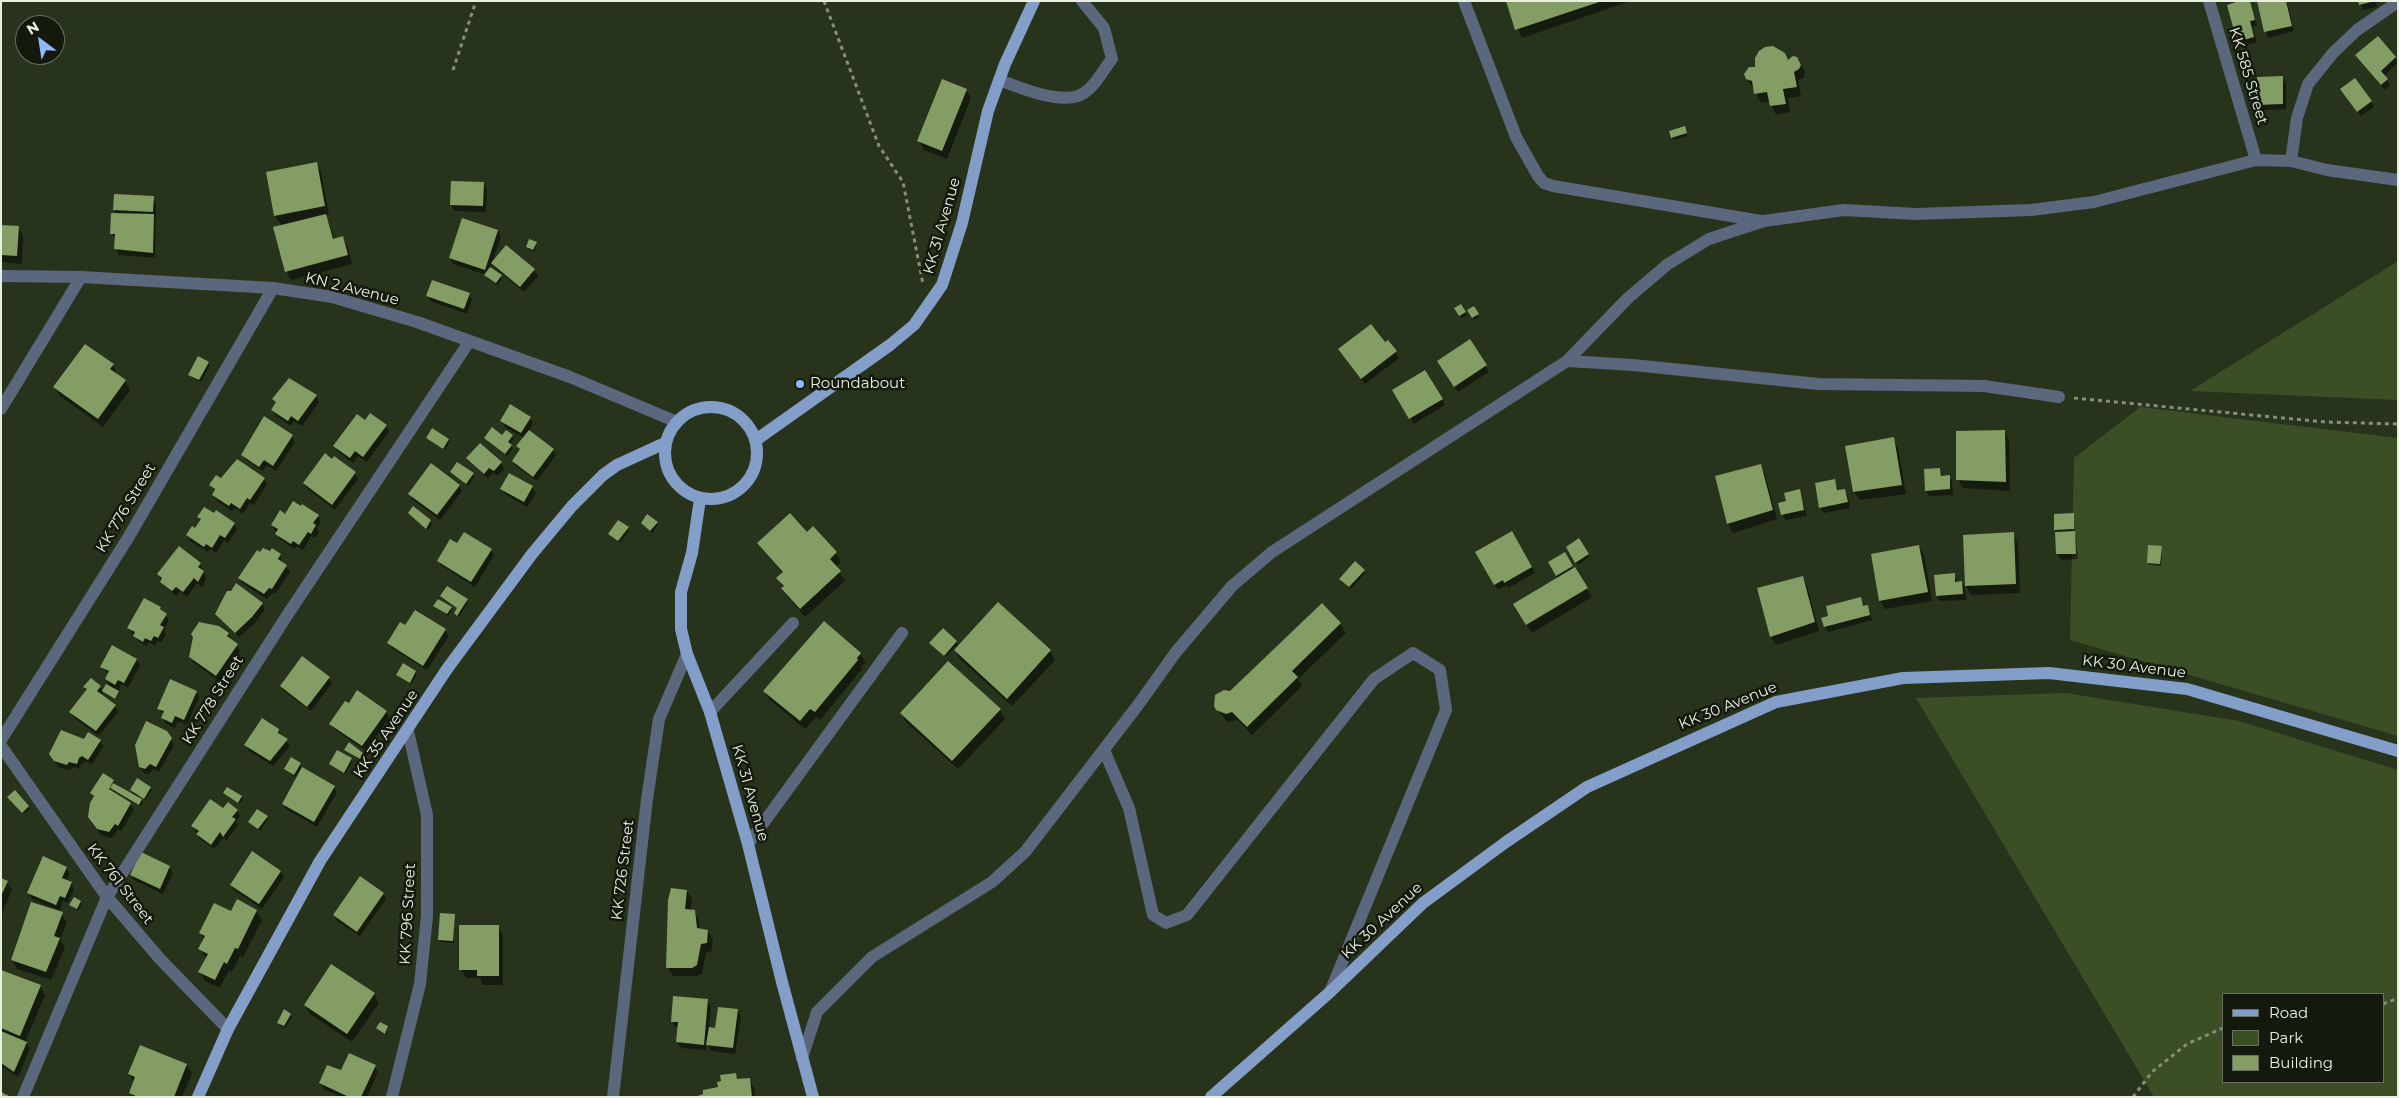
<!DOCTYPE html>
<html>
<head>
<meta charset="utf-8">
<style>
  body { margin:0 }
  #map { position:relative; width:2399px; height:1098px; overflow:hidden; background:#28331b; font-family:Montserrat,sans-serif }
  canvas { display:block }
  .frame { position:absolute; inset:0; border:2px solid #e7efdf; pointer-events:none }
  .legend { position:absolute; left:2222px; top:993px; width:162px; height:90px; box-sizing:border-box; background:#14190e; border:1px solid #686f62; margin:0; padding:6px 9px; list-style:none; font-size:15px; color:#e7efdf }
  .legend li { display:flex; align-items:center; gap:10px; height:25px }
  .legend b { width:25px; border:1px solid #686f62 }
  .north { position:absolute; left:15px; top:15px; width:50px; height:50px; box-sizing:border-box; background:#14190e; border:1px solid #686f62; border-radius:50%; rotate:329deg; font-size:14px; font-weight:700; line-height:20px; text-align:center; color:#e7efdf }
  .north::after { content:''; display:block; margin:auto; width:18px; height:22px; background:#90b8fd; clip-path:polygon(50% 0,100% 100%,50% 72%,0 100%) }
</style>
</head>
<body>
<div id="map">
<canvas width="2399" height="1098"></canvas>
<div class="frame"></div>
<ul class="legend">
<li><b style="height:6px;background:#849eca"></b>Road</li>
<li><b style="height:14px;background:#3c4e26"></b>Park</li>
<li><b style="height:14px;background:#839d64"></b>Building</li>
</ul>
<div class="north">N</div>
</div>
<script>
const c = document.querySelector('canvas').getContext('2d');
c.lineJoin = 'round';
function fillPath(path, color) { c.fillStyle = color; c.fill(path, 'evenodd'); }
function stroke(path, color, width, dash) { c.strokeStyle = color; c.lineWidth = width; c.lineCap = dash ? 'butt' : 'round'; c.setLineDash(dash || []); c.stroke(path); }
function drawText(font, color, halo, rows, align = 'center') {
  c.font = font + ' Montserrat,sans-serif'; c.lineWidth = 5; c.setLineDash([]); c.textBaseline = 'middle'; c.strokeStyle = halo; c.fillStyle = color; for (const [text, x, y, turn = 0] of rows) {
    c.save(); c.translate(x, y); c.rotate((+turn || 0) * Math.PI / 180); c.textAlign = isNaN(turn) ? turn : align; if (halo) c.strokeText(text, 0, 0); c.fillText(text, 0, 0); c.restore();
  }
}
const green = new Path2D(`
  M2398,261V400L2190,391Z
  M2140,407L2398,438V736L2070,640L2074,458Z
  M2066,693L2239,721L2398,770V1097H2154L1916,698ZM2223,994H2383V1082H2223Z`);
const shadow = new Path2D(`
  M1507,1H1631L1522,38Z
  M2249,1L2257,25L2252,27L2257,42L2241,47L2238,41Z
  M2258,1H2287L2294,31L2268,38Z
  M2359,1H2376L2377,7L2363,10Z
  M2378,37L2398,62L2384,76L2390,85L2385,90L2356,56Z
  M1797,59L1805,71L1804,78L1798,80L1801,96L1788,98L1790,112L1776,115L1770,101L1761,103L1747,78Z
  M2282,78L2286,83V109L2262,110L2258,104Z
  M966,90L971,98L947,159L924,150L919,141Z
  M2345,95L2371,101L2374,107L2361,116Z
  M1685,130L1687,136L1673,140L1670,132Z
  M316,164L321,172L329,215L326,216L335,240L343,238L348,247L352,264L291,280L286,271L282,226L275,216L267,173Z
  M452,183H484L487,189L486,212L455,211L451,205Z
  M153,198L156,203L155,258L119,255L116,249V239L111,233L117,214L114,210Z
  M1,226L18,227L23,236L22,264L1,262Z
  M498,231L501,237L490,268L502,278L498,285L486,275L453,264L450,258Z
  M536,243L535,252L528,249L527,247Z
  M506,246L534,270L538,276L524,292L495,268L492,263Z
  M469,294L472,300L467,314L430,301L427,295Z
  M1461,306L1467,315L1462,318L1456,309Z
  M1473,308L1479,317L1474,320L1469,311Z
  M1470,341L1489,372L1458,392L1442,367Z
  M1388,342L1399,358L1365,384L1343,355Z
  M208,363L210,365L201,382L191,377L190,375Z
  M113,365L117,375L125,381L130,390L103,427L60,396L55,387Z
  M1425,371L1445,405L1414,424L1393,391Z
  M316,396L319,402L302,426L294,421L291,426L276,416L273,411L277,404L274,399Z
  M530,418L533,423L528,432L553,450L556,455L537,481L516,466L513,461L520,451L518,446L524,438L505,427L502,421Z
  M365,422L386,426L389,432L367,462L358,456L353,463L338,452L335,446Z
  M432,430L448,440L450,442L444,450L429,440L427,438Z
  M506,431L514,439L509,444L513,448L507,456L485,438L502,437Z
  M2004,431L2009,440L2010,491L1963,488L1958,479Z
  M292,436L295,442L276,471L267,465L263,471L246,460L242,455Z
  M1893,439L1898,448L1906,494L1860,500L1854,492Z
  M467,458L501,463L504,469L497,476L493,472L488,479Z
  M333,461L355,473L358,479L335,510L308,489L304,484Z
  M1760,465L1765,474L1777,519L1733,533L1728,524L1716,477Z
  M1940,469L1943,477H1949L1952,482L1953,495L1929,496L1926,490Z
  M451,473L473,474L474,477L468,486Z
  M510,474L532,487L536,493L527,507L505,494L502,489Z
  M264,479L267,484L254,505L250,503L243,514L235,508L232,511L217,501L213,495L215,491L211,485L222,480Z
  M1834,480L1839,491L1845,490L1848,496L1850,508L1824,513L1820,507Z
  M459,485L462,491L440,520L412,499L409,494Z
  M1799,490L1807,516L1785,520L1780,504L1787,502Z
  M411,515L430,521L432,524L428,530Z
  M2073,515L2078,559L2061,560L2058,554V533L2056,529Z
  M318,516L321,521L317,528L319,532L315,538L311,536L303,550L296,546L294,549L280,539L272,525Z
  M199,517L234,524L237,529L228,543L224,540L216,553L210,549L208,552L190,541L187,535L196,529L201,521Z
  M642,523H657L658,525L652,533Z
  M628,528L629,531L620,543L609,534Z
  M813,528L836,553L841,562L835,567L845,581L805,617L788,597L778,578L783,573L758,544L807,533Z
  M1512,533L1535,573L1508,588L1507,585L1498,590L1477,552Z
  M2013,534L2018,543L2020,593L1971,595L1966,586L1964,536Z
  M1579,540L1589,557L1578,565L1567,547Z
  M457,545L491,550L494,555L475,587L442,566L438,561Z
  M1919,546L1924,555L1932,601L1885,609L1880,601Z
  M2162,548L2161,566L2149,565L2148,563Z
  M1564,554L1592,597L1532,633L1514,604L1558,578L1549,563Z
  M280,555L282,563L290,572L275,594L272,593L267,599L243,584L240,578Z
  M200,564L206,578L204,584L202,587L197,583L187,597L180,591L176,596L161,582L159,574Z
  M1364,570L1365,573L1351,589L1342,581Z
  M1954,575L1958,583H1962L1965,588L1966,600L1940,601L1937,596Z
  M1802,577L1807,586L1819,631L1776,645L1771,637Z
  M441,596L467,600L468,602L459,617L455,613L458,609Z
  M1860,598L1864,607L1867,606L1870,612L1872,620L1828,632L1825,627L1830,617Z
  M262,603L265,609L255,623L239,637L216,614Z
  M999,604L1050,651L1055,660L1012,706L960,659L955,650Z
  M1322,605L1340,624L1346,633L1298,679L1302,686L1252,735L1238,720L1227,722L1215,706Z
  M435,606L451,608L452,610L448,616Z
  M160,608L169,620L164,630L166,634L161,643L158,641L155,646L149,642L147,646L138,641L128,628Z
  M415,611L445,630L449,636L427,670L392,648L389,643L405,627Z
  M824,623L860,654L866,662L861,667L862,669L820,720L816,717L805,729L770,700L765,691Z
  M228,634L240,651L219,681L194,663L190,657Z
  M956,642L958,644L945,657L932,645Z
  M136,659L140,665L128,688L121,684L116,700L103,692L100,696L115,706L118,712L99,736L74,718L71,712L87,691L85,687H100L103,692L106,685L111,688L106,679L109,675L102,667Z
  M415,672L417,674L411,684L397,675Z
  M329,678L332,683L311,711L285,692L281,687Z
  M196,692L199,698L187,725L178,721L175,728L166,724L162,718L164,715L159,709Z
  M1000,710L1005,719L958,769L906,722L901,713Z
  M386,712L389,718L366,751L334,729L331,724Z
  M278,730L290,746L273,766L249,751L246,746Z
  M171,739L174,745L159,772L153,769L149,774L144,773L140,767Z
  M85,740L100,741L103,746L92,765L86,761L81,764L80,769L73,767L70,770L58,767L51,754Z
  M346,750L362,754L364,756L361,761Z
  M292,759L302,767L295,777L285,769Z
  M351,759L352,762L345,774L330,764Z
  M113,781L116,786L135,797L131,790L150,788L152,790L145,800L139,796L143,803L141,806L115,792L114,794L130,804L134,810L121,831L118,829L112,838L101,835L92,823L94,798L91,793Z
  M334,787L337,792L317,827L286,809L283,804Z
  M227,788L241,797L243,800L239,804L226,795L224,793Z
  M10,800L28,807L30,809L24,814Z
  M224,810H237L240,816L236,822L238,825L226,841L224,837L214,849L201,840L192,826Z
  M267,817L268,819L260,831L250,822Z
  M169,867L173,873L163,894L134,880L131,875Z
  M66,868L70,873L66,881L71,883L74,889L68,903L63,901L59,912L67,922L60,940L65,947L51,980L17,969L12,960L58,910L32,899L29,893Z
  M280,872L284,877L262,909L234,890L231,885Z
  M1,879L7,882L12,890L1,915Z
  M687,891L692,900L690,911H694L699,920L700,930L708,931L713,940L711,951L706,952L702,974L697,976H673L668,967Z
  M383,894L386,899L360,936L337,921L334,916Z
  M80,902L82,905L78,911L70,905Z
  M256,911L262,920L243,957L240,956L232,972L229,970L220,988L205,981L200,972L207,959L200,949L204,940L201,933L231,913Z
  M454,915V943L440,942L439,940Z
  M498,926L503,935V985H483L480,978H466L461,970Z
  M1,971L40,986L45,995L25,1042L30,1048L18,1077L1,1066Z
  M374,994L379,1003L352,1042L310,1014L305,1005Z
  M708,1001L711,1006L709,1028L716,1029L737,1010L741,1016L735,1054L711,1051L707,1044L706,1050L681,1048L677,1042L679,1027H675L672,1021Z
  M290,1015L292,1017L285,1028L280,1025L279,1023Z
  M387,1027V1036L378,1028Z
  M186,1065L192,1073L182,1097H133L130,1093L134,1083L129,1074Z
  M375,1066L378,1072L367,1097H341L324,1089L321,1083L341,1072Z
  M735,1074L739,1080L749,1079L754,1088L755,1097H696L720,1088Z`);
const building = new Path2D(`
  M1506,1H1599V2L1515,30Z
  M2239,1H2250L2255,20L2250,21L2254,37L2237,42L2227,5Z
  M2257,1H2286L2292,26L2264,32Z
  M2358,1H2371V2L2359,5Z
  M2378,36L2396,57L2381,71L2388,79L2381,85L2355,55Z
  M1773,46L1785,53L1788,60L1793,56L1797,57L1801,65L1799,69L1794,72L1797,87L1783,89L1786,104L1770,106L1767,92L1754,94L1752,81L1746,79L1744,74L1749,67H1755V58L1759,51L1765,47Z
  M2283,76V104L2257,105V77Z
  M2355,78L2372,101L2357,112L2340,89Z
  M942,79L967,89L942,151L917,141Z
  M1685,126L1687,133L1671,138L1669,131Z
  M317,162L325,206L274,216L266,172Z
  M451,181L484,182L483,206L450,205Z
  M114,194L154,196L153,212L113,210Z
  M111,213L154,214L153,253L114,249L115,234H110Z
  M326,214L333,239L343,236L348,255L285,272L273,227Z
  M462,218L498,230L485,270L449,258Z
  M1,225L19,226L17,256L1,255Z
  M529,239L537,242L533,250L526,247Z
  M506,245L535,269L520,287L491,263Z
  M490,267L502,275L496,283L484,275Z
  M432,280L470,293L464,309L426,296Z
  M1461,304L1466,312L1459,316L1454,308Z
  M1474,306L1479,314L1472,318L1467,310Z
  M1371,324L1385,342L1388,340L1397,351L1361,379L1338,349Z
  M1470,339L1487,365L1454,387L1437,361Z
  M85,344L114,364L110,369L126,380L98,419L53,387Z
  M198,356L209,362L199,380L188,375Z
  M1425,370L1443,399L1409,419L1392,390Z
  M289,378L317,395L298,421L291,416L288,421L271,410L276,402L272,399Z
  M510,404L531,417L521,433L500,421Z
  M370,413L387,425L363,457L355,451L350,458L333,446L357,414L365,420Z
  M264,416L293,435L273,466L264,460L259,467L241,455Z
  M492,427L502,435L506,430L513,435L508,442L512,445L505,454L484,438Z
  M432,428L449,439L443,449L426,438Z
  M529,430L554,449L533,477L512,461L520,449L516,446Z
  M2005,430L2006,482L1956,480V431Z
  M1894,437L1902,485L1853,492L1845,446Z
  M480,443L502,462L494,471L489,468L484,474L466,458Z
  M325,453L332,459L334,456L356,472L332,505L303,483Z
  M237,459L265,478L250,500L247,498L240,509L231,503L229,506L212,495L215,489L209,485L216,475L221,478Z
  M457,462L474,473L466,484L450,472Z
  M431,463L460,485L437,515L408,494Z
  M1761,464L1773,510L1727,524L1715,476Z
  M1940,468L1941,476L1950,475V489L1925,491L1924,469Z
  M509,473L533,486L524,502L500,489Z
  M1835,479L1837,490L1845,489L1848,502L1819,508L1815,483Z
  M1800,489L1804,510L1781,515L1778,503L1786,501L1784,493Z
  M293,501L301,506L302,504L319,515L313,523L316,525L311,534L308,532L299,545L293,541L291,544L275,534L278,529L271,525L280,510L285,514Z
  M413,506L431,520L426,529L408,513Z
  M204,507L214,513L216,510L235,523L225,538L220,535L212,548L206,544L204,547L186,535L192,526L195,528L201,519L197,517Z
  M790,513L807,532L813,526L837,552L830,559L841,571L800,609L781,588L784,586L776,578L783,572L757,543Z
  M2074,513V529L2054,530V514Z
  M647,514L658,522L650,531L641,523Z
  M618,520L629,527L618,541L608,534Z
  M1512,531L1532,567L1504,583L1503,580L1494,585L1475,552Z
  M2075,531L2076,554H2056L2055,532Z
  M464,532L492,549L471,582L437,561L450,539L457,543Z
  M2014,532L2016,584L1965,586L1963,535Z
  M1579,538L1589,554L1575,563L1566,547Z
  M1919,545L1928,592L1879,601L1871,554Z
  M2148,545L2162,546L2160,564L2147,563Z
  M179,546L201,563L198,567L204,571L198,582L194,578L183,592L176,587L172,591L160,582L162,578L157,574Z
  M263,548L270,551L272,548L281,554L278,559L287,565L272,589L269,588L264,594L238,578L257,550L260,552Z
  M1565,552L1573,566L1556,576L1548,562Z
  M1355,561L1365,570L1349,587L1339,579Z
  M1575,567L1588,588L1526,625L1513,604Z
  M1955,573V582L1962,581L1963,594L1936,596L1934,575Z
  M1803,576L1815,622L1770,637L1757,588Z
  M236,583L263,603L252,617L235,633L215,614L227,591H231Z
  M447,586L468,599L457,616L454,613L457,608L440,596Z
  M1861,597L1863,606L1868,605L1870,615L1824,627L1821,618L1828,616L1826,606Z
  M144,598L161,607L160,609L167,614L160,625L164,627L158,638L154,636L151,641L145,638L143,642L133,636L135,632L127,628Z
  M438,599L452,607L447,614L433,606Z
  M998,602L1051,650L1007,699L954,650Z
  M1322,603L1341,623L1292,671L1298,677L1247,727L1232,712L1226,714L1216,710L1214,706L1215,695L1224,690L1230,691Z
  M415,610L446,629L423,666L387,643L400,622L405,625Z
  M824,621L861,653L857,658L858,660L815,712L810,709L800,721L763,691Z
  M199,622L219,626L229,633L227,636L238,644L216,676L189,657L193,637L191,634Z
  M943,628L957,641L944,656L929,643Z
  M112,645L137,659L124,683L118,680L115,685L105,679L109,671L100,667Z
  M302,656L330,677L307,707L280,686Z
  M948,661L1001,709L952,761L900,713Z
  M403,663L416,671L410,683L396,675Z
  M91,678L101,686L97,691L116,705L96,731L69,712L87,689L83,687Z
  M170,679L197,691L184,720L175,716L172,723L161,718L164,711L157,709Z
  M106,684L119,691L115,699L102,691Z
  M357,690L387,711L362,746L329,724L345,701L349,703Z
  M262,718L279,729L278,733L288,739L270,761L244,745Z
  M146,721L167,731L172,738L156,767L150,764L145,769L139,767L135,745Z
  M61,730L84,739L88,732L101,740L88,760L82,756L79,758L77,764L69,762L67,765L54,761L49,754Z
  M349,742L363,753L360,759L344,750Z
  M337,750L352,758L344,773L329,764Z
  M291,757L301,763L294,775L284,769Z
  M302,767L335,786L314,822L282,804Z
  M103,773L114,780L109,789L131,803L118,826L115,824L109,832L97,829L88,817L90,803L94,796L90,793Z
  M137,778L151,787L144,799L130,790Z
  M113,783L142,799L139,805L110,788Z
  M227,787L242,796L238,803L223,793Z
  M15,790L29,806L22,813L7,797Z
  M210,799L223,808L228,802L238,810L232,817L236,819L223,837L220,832L211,845L196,834L199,831L191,826Z
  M257,809L268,816L258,829L248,822Z
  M252,851L281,871L259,904L230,885Z
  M141,852L170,866L160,889L130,875Z
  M43,856L67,867L62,878L72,882L65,898L60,896L56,905L27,893Z
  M360,876L384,893L357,932L333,915Z
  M1,878L8,881L1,896Z
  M671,888L687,890L685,909L695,910L697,928L708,930L707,943L701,944L697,965L692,968H666L668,900Z
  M74,897L81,901L77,909L69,905Z
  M237,899L257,910L238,949L235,948L227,964L224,962L215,980L198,972L208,954L198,949L205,936L199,933L214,903L231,911Z
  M31,902L63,912L54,936L60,938L46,972L11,960Z
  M440,913L455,914L453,941L438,940Z
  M459,925H499V976H477V970H459Z
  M331,964L375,993L347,1034L304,1005Z
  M1,970L41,985L20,1036L1,1028Z
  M673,996L708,999L704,1045L676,1042L678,1022H671Z
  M718,1007L738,1009L733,1048L706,1045L709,1027L715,1028Z
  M284,1009L291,1014L284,1026L277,1023Z
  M380,1022L388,1026L385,1034L376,1028Z
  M1,1031L27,1042L14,1072L1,1063Z
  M140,1045L187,1064L174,1097H138L129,1093L135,1077L128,1074Z
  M349,1053L376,1065L361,1097H349L319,1083L327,1065L341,1070Z
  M736,1073L737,1079L750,1078L752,1097H695L703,1094V1090L718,1087L717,1082L721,1081L720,1075Z
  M1,1092L11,1097H1Z`);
const path = new Path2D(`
  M824,1L879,146L903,182L923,284
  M453,70L476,1
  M2074,398L2325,422L2398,424
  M2383,1004L2398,998
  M2133,1097L2152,1072L2187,1044L2223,1028`);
const minor = new Path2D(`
  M1464,1L1516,137L1538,176L1544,183L1553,186L1761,221
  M2209,1L2256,160
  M999,80C1021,88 1055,103 1078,96C1093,91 1103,70 1112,59L1104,28L1082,1
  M2291,161L2297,118L2308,84L2333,53L2357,30L2398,2
  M1,276L81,277L273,288L332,297L417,322L570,377L677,422
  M1567,361L1633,365L1818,384L1984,386L2059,397
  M1,409L81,277
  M710,712L793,623
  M1,740L128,538L273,288
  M1,746L107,897L160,959L228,1029
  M1104,750L1129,808L1153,915L1166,923L1187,915L1374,679L1413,653L1440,670L1446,710L1330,992
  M748,844L902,633
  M802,1058L817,1012L872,957L992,882L1025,852L1138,705L1176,652L1232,586L1272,552L1567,361L1628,298L1668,264L1709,239L1764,221L1844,210L1916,214L2031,210L2094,202L2256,160L2291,161L2327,170L2398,180
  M23,1097L107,897L286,617L469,342
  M392,1097L420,984L427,916V815L408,731
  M613,1097L647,799L659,719L687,654`);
const major = new Path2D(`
  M665 453a46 46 0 1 1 92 0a46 46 0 1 1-92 0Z
  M756,440L890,345L914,325L942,285L962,223L988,111L1005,64L1034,1
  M700,499L692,553L681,592V629L687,654L710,712L748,844L782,982L813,1097
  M198,1097L228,1029L320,861L447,669L532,554L572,506L603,475L617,465L665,443
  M1211,1097L1330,992L1423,903L1506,842L1587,787L1776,702L1903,678L2049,673L2187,689L2398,751`);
const markers = [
  [800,384,5,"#90b8fd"]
];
const streetNames = [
  ["KK 585 Street",2248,76,73],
  ["KK 31 Avenue",942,226,-74],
  ["KN 2 Avenue",352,289,14],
  ["KK 776 Street",126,508,-59],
  ["KK 30 Avenue",2134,667,7],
  ["KK 778 Street",213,700,-58],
  ["KK 30 Avenue",1728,706,-22],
  ["KK 35 Avenue",386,734,-56],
  ["KK 31 Avenue",750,793,74],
  ["KK 726 Street",623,870,-83],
  ["KK 761 Street",120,884,52],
  ["KK 796 Street",408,914,-87],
  ["KK 30 Avenue",1382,921,-43]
];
const poiNames = [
  ["Roundabout",810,384]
];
fillPath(green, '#3c4e26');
fillPath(shadow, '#0007');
fillPath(building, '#839d64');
stroke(path, '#868f7b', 3, [4, 4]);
stroke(minor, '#5a677d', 12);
stroke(major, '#849eca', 12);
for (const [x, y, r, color] of markers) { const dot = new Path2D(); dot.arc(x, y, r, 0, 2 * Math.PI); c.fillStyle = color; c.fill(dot); stroke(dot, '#14190e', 2); }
drawText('15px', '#e7efdf', '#14190e', streetNames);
drawText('15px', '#e7efdf', '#14190e', poiNames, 'left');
</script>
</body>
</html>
